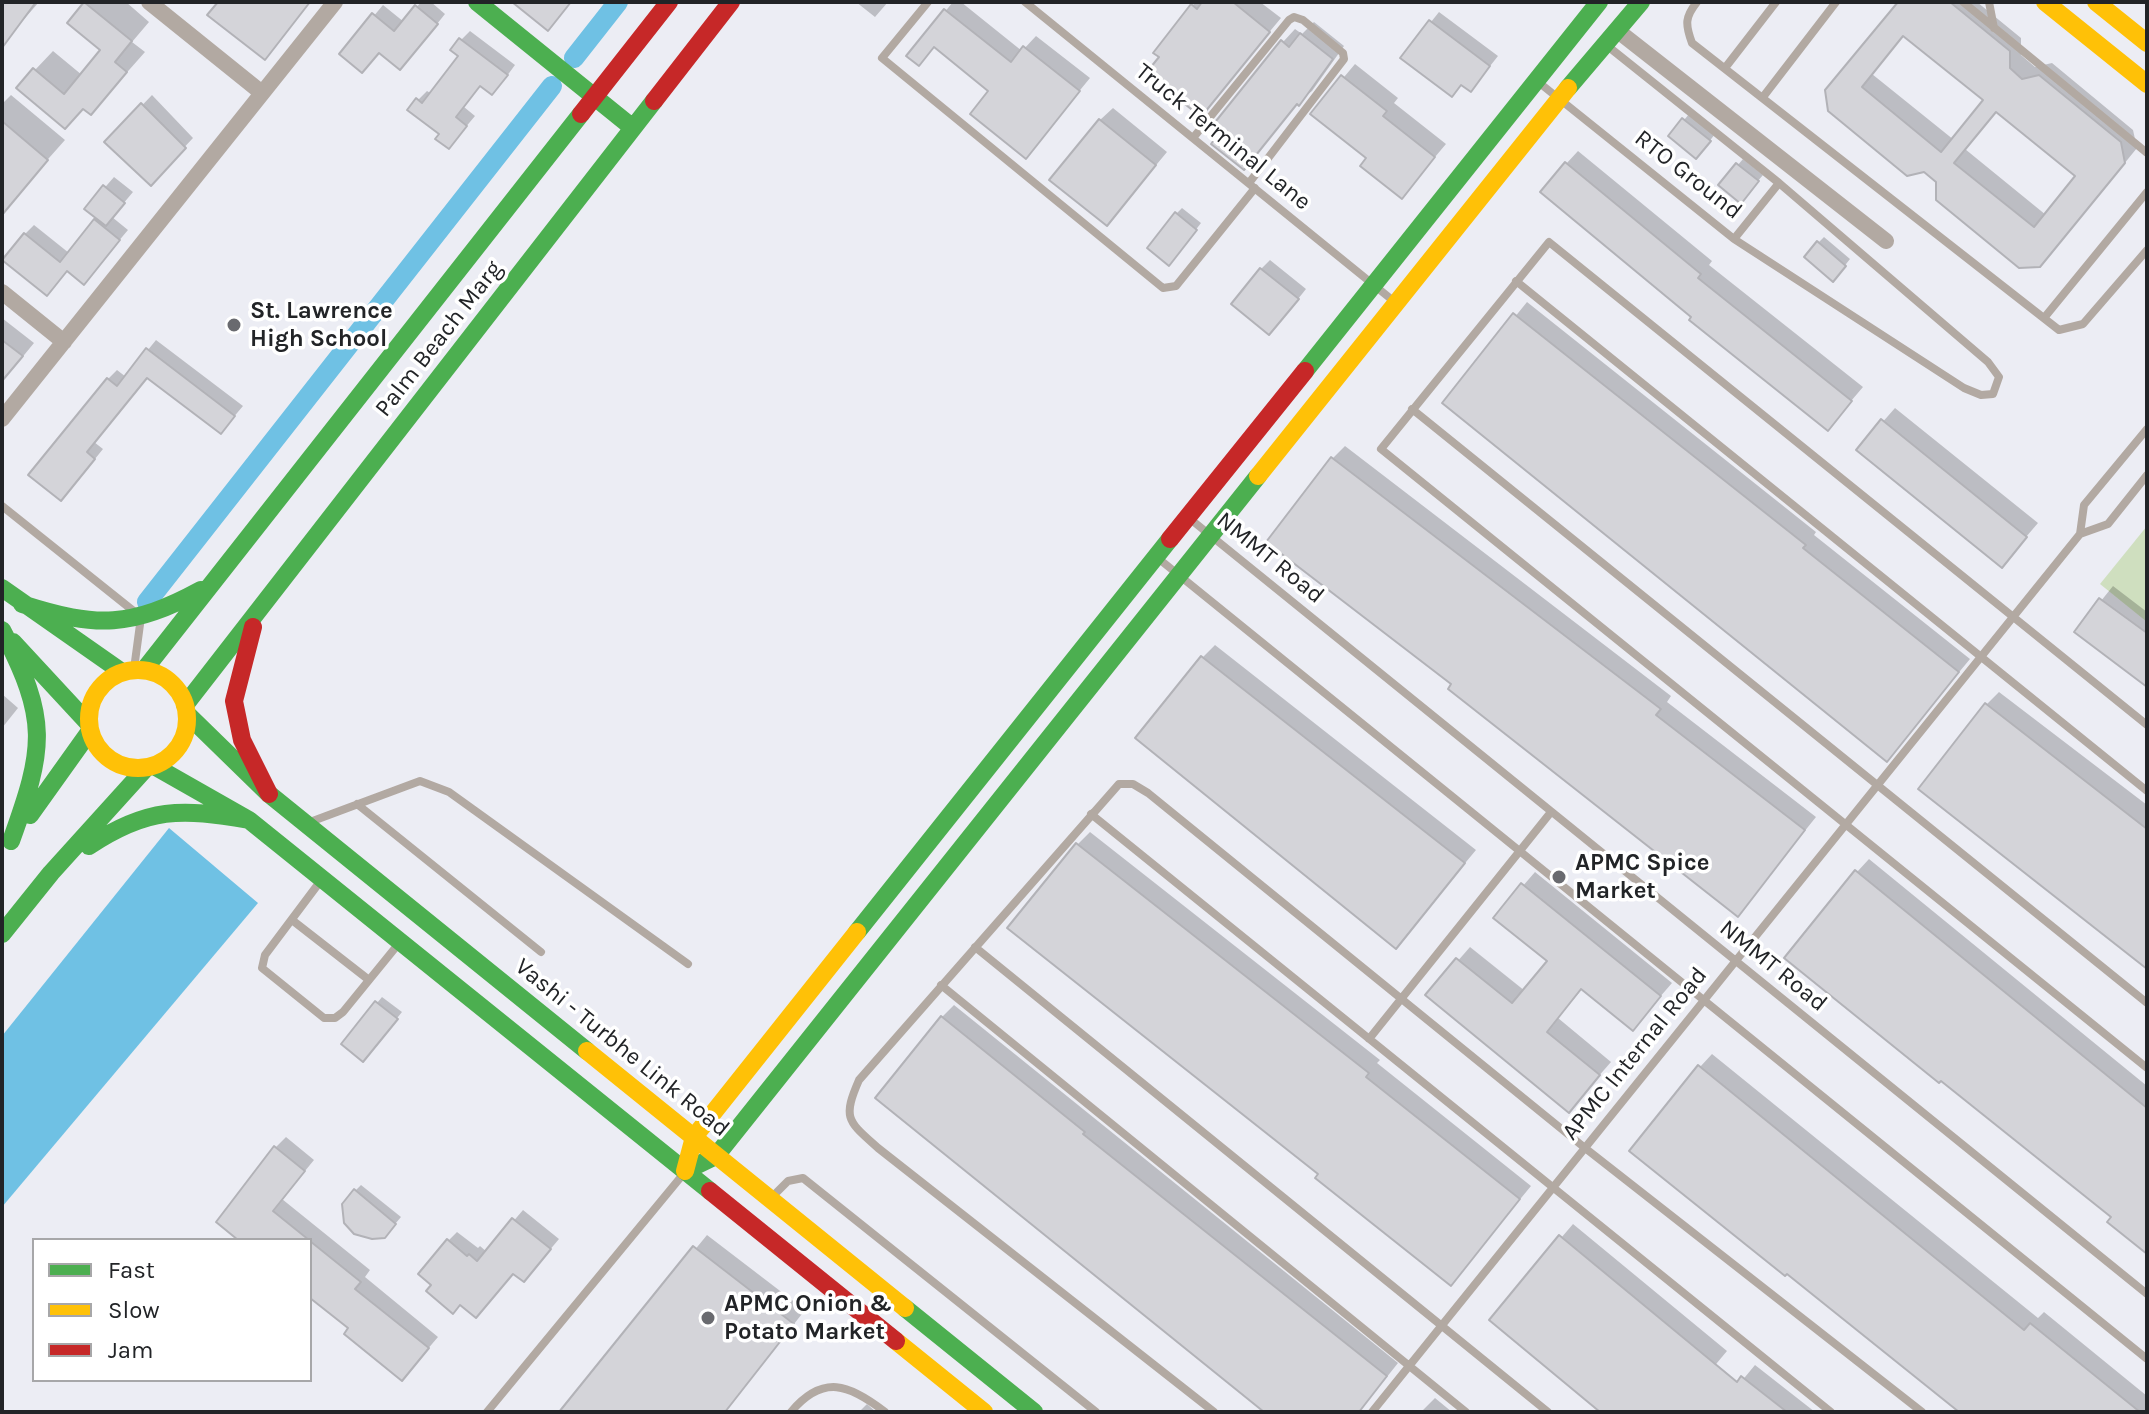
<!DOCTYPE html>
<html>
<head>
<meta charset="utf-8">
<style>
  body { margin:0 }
  #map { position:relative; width:2149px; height:1414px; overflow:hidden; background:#ecedf4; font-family:Karla,sans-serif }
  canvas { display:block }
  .frame { position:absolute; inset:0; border:4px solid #222427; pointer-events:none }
  .legend { position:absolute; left:32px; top:1238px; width:280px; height:144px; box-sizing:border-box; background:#fff; border:2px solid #a7a7a9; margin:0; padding:10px 14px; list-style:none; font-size:24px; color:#222427 }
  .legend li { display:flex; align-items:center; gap:16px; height:40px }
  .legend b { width:40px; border:2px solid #a7a7a9 }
</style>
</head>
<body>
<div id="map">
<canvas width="2149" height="1414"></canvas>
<div class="frame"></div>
<ul class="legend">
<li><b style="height:10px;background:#4caf50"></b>Fast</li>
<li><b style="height:10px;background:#ffc107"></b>Slow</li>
<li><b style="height:10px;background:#c62828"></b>Jam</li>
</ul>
</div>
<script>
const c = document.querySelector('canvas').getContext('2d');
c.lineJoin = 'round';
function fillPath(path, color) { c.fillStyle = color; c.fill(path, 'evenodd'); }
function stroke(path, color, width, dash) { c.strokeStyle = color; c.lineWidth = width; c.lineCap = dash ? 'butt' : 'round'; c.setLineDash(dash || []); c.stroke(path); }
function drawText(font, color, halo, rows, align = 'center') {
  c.font = font + ' Karla,sans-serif'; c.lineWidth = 7; c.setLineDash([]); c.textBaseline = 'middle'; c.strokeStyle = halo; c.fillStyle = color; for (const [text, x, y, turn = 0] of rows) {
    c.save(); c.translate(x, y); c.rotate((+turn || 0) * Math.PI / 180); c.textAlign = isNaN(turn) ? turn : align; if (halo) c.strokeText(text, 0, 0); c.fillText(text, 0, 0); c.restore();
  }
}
const green = new Path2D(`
  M2147,526V622L2100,584Z`);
const water = new Path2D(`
  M169,828L258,903L2,1207V1036Z`);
const shadow = new Path2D(`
  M2,2H39L5,41L2,39Z
  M86,2H126L149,22L132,42L145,52L91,113L85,107L65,127L35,70L53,51L82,75L103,50L69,22Z
  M421,2H431L445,14L409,59L380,51L342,54L383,5L404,22Z
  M856,2H888L875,17Z
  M953,2H961L1022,51L1036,36L1090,78L1026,156L991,90L935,45L909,55Z
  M1195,2H1260L1281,18L1201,114L1161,57Z
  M1900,2H1977L2021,38V55L2035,67L2052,63L2133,130L2137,148L2052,252L1830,110ZM1904,35L1985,100L1954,140L1872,74ZM1997,110L2078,176L2046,215L1965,149Z
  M1439,12L1498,56L1479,80L1462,83L1403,57Z
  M1314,22L1344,46L1312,91L1298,102L1244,168L1283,42L1295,29L1302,34Z
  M470,31L515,65L501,84L481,85L464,107L475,116L449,147L418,100L427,91L432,94L461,56V40Z
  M1355,64L1398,98L1394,103L1446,144L1402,196L1369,158L1313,114Z
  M11,95L65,140L9,203L2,197V104Z
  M152,95L193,138L151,183L107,142Z
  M1113,108L1167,152L1107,224L1100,120Z
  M1689,114L1715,134L1702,151L1671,136Z
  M1578,151L1712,261L1709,265L1863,387L1828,428L1566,164Z
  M1743,159L1763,175L1746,195L1721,185Z
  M114,177L133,192L112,217L128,230L84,282L25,234L34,225L69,253L98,217L87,208Z
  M1182,208L1201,223L1175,257L1176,214Z
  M1824,237L1850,259L1839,273L1818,243Z
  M1270,260L1306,289L1278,324L1261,269Z
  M1527,302L1816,532L1814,535L1970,659L1887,759L1445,403Z
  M2,318L34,343L2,382Z
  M156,340L243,406L221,432L148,376L94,442L103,449L70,490L108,379L117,370L126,377Z
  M1895,408L2038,523L2002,565L1859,449Z
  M1345,446L1671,696L1667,702L1816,817L1738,914L1454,684L1333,458Z
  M2113,586L2147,612V685L2076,632Z
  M1215,645L1476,850L1396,946L1202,658Z
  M1999,692L2147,805V968L1987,704Z
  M2,694L18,708L2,728Z
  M1090,832L1380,1060L1377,1063L1531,1186L1451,1283L1321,1174L1078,844Z
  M1869,859L2147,1086V1252L2114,1217L1857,872Z
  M1535,872L1672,983L1633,1028L1583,988L1558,1018L1611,1062L1569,1110L1428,995L1470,947L1525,991L1549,961L1496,917Z
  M382,997L402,1012L369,1053L344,1043Z
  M954,1005L1398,1363L1359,1412H1268L942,1017Z
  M1712,1054L2038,1318L2044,1312L2147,1396V1412H1961L1700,1067Z
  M286,1137L314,1160L282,1199L370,1270L365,1277L438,1337L402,1379L351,1328L310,1295V1240H241L275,1148Z
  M361,1185L401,1217L390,1230L355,1191Z
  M523,1210L559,1239L532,1271L514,1272L485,1307L448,1241L457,1232L478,1248L480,1246L487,1252Z
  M1573,1224L1727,1351L1676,1412H1603L1491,1320Z
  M707,1235L805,1310L725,1412H562Z
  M1755,1365L1815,1412H1716Z
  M1435,1398L1452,1412H1421Z
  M867,1404L876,1412H859Z`);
const canal = new Path2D(`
  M574,58L618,2
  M147,602L552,86`);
const building = new Path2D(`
  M2,2H36L2,48Z
  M84,2L132,41L115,62L127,72L91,115L83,109L65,129L16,88L33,68L64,94L100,50L67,23Z
  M218,2H310L265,60L207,15Z
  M512,2H571L548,31Z
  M1202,2H1233L1270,32L1201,117L1146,73L1159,57L1153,53L1191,4L1197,9Z
  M1898,2H1950L2010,51V68L2022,79L2039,75L2121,142L2125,163L2040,267L2019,268L1936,200V182L1924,172L1907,176L1828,111L1825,90ZM1903,36L1983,100L1941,152L1862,87ZM1996,112L2075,176L2034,227L1954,163Z
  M415,5L438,24L400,70L379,53L362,73L339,54L372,13L394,31Z
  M944,9L1011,62L1023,46L1080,91L1026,159L970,114L988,91L934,47L919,66L906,56Z
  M1429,20L1490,66L1471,92L1461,85L1452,97L1400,58Z
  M1300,33L1333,59L1299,106L1297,104L1244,170L1211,144L1220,132L1212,126L1281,40L1289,47Z
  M459,38L508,75L492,95L480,86L456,117L467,126L449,149L435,139L439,134L407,110L416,98L422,103L458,56L450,50Z
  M1341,75L1387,111L1383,116L1435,157L1402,199L1360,166L1366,158L1310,114Z
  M141,103L186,148L151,186L104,142Z
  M1682,118L1711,141L1696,159L1668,136Z
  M1099,119L1156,165L1107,226L1049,180Z
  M2,121L48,160L2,215Z
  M1565,162L1701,274L1698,278L1852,401L1828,431L1689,320L1691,317L1540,192Z
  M1736,163L1759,181L1741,204L1718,185Z
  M103,185L125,203L106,226L84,209Z
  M1175,212L1197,230L1169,266L1147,248Z
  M94,219L120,240L84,285L67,271L47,296L2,260L24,233L60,262Z
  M1817,241L1846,266L1833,282L1804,257Z
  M1260,268L1299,299L1269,335L1231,304Z
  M1513,313L1806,545L1803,548L1959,672L1887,762L1442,403Z
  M2,340L23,356L2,381Z
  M146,348L235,416L221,434L147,378L87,452L95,459L61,501L28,475L107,378L117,386Z
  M1881,419L2027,537L2002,568L1856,450Z
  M1331,457L1661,709L1656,715L1805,830L1738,917L1448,689L1451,684L1266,542Z
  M2099,598L2147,633V687L2074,632Z
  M1201,656L1465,863L1396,949L1135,738Z
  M1985,703L2147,829V969L1918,789Z
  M1076,843L1369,1073L1366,1077L1520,1199L1451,1286L1315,1178L1318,1174L1007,928Z
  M1855,870L2147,1108V1254L2107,1222L2111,1217L1941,1081L1939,1083L1784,958Z
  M1521,883L1661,996L1633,1031L1581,989L1547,1032L1600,1075L1569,1113L1425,995L1456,958L1512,1003L1547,961L1493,918Z
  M375,1001L398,1019L363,1062L341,1044Z
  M941,1016L1085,1132L1083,1134L1387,1376L1359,1412H1264L875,1098Z
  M1698,1065L2024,1330L2030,1323L2140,1412H1959L1787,1274L1785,1276L1629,1151Z
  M274,1146L305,1171L273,1211L309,1240H238L216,1222Z
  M354,1189L396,1224L385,1238L372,1239L354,1234L344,1223L342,1204Z
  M512,1218L551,1249L524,1282L513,1274L476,1318L460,1305L453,1314L426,1291L431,1285L418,1274L447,1239L467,1256L469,1254L477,1261Z
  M1559,1235L1737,1382L1741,1376L1787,1412H1600L1489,1320Z
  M310,1241L361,1282L355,1289L429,1348L402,1381L344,1334L348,1328L310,1298Z
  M693,1246L794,1324L725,1412H559Z`);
const lane = new Path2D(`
  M928,2L882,58L1163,288L1176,286L1255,188
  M1025,2L1396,303
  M1697,2C1685,17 1685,24 1692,43L2059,330L2083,324L2147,250
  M1963,2L2147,153
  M1989,2L1994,28
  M1725,68L1776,2
  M1537,81L1734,239L1779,183L1605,44
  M1763,97L1836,2
  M1193,138L1289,20L1294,17L1303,20L1343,53L1344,59L1249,183
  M1734,239L1964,388L1981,395L1993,394L1999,377L1988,362L1779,183
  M1516,281L2147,791
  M2044,318L2147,192
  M1412,409L2147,1003
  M2,506L141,617L134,669
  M1189,518L2147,1294
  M2080,534L2084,505L2147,429
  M2080,534L2108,524L2147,475
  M1159,559L2147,1359
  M2147,725L1549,242L1381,449L2147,1068
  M357,804L541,952
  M1091,814L1831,1412
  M310,822L420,781L449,792L688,964
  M322,879L265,955L262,968L324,1018H335L343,1012L400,942
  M292,920L369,980
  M975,947L1548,1412
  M941,985L1466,1412
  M1369,1039L1551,812
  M771,1198L788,1181L803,1178L1096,1412
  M487,1412L685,1172
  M791,1412C823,1374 849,1384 885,1412
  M1214,1412L878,1148C848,1121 842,1119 859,1080L1119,784H1133L1148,793L1585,1148L1922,1412
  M1372,1412L2080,534`);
const street = new Path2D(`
  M149,2L262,93
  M1618,31L1886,241
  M2,292L64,342
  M2,419L335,2`);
const fast = new Path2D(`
  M477,2L633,128
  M1568,88L1641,2
  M1305,371L1599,2
  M2,588L122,672
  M22,604C97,628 131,628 201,590
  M2,630C49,720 45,747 11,841
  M13,642L88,723
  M144,670L581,114
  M185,705L654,101
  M187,714L269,794L587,1051
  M154,766L249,820L710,1191
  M30,815L90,731
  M89,846C148,807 181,808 249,820
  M857,932L1170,539
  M2,934L51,873L146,768
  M685,1171L716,1156L1258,476
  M905,1308L1034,1412`);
const slow = new Path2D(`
  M2045,2L2147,84
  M2096,2L2147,43
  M1258,476L1568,88
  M89 719a49 49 0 1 1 98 0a49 49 0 1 1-98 0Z
  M587,1051L905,1308
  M685,1171L694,1137L857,932
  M896,1341L984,1412`);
const jam = new Path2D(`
  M654,101L731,2
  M581,114L669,2
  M1170,539L1305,371
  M253,627L234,701L242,740L269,794
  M710,1191L896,1341`);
const markers = [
  [234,325,8,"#696a6f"],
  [1559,877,8,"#696a6f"],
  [708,1318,8,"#696a6f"]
];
const streetNames = [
  ["Truck Terminal Lane",1223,137,39],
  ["RTO Ground",1688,175,38],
  ["Palm Beach Marg",439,339,-52],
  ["NMMT Road",1270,558,39],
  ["NMMT Road",1773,966,39],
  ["Vashi - Turbhe Link Road",622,1048,39],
  ["APMC Internal Road",1635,1054,-51]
];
const poiNames = [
  ["St. Lawrence",250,311],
  ["High School",250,339],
  ["APMC Spice",1575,863],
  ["Market",1575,891],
  ["APMC Onion &",724,1304],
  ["Potato Market",724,1332]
];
fillPath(green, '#cfdfbf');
fillPath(water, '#6fc1e4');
fillPath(shadow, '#0003');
stroke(canal, '#6fc1e4', 20);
fillPath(building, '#d4d4d9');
stroke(building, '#b2b2b7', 2);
stroke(lane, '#b2a9a2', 8);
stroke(street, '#b2a9a2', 16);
stroke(fast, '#4caf50', 18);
stroke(slow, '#ffc107', 18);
stroke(jam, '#c62828', 18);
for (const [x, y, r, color] of markers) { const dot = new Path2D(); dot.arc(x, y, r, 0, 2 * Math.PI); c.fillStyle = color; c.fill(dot); stroke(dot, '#fff', 3); }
drawText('24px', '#222427', '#fff', streetNames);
drawText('bold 24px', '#222427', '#fff', poiNames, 'left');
</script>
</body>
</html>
